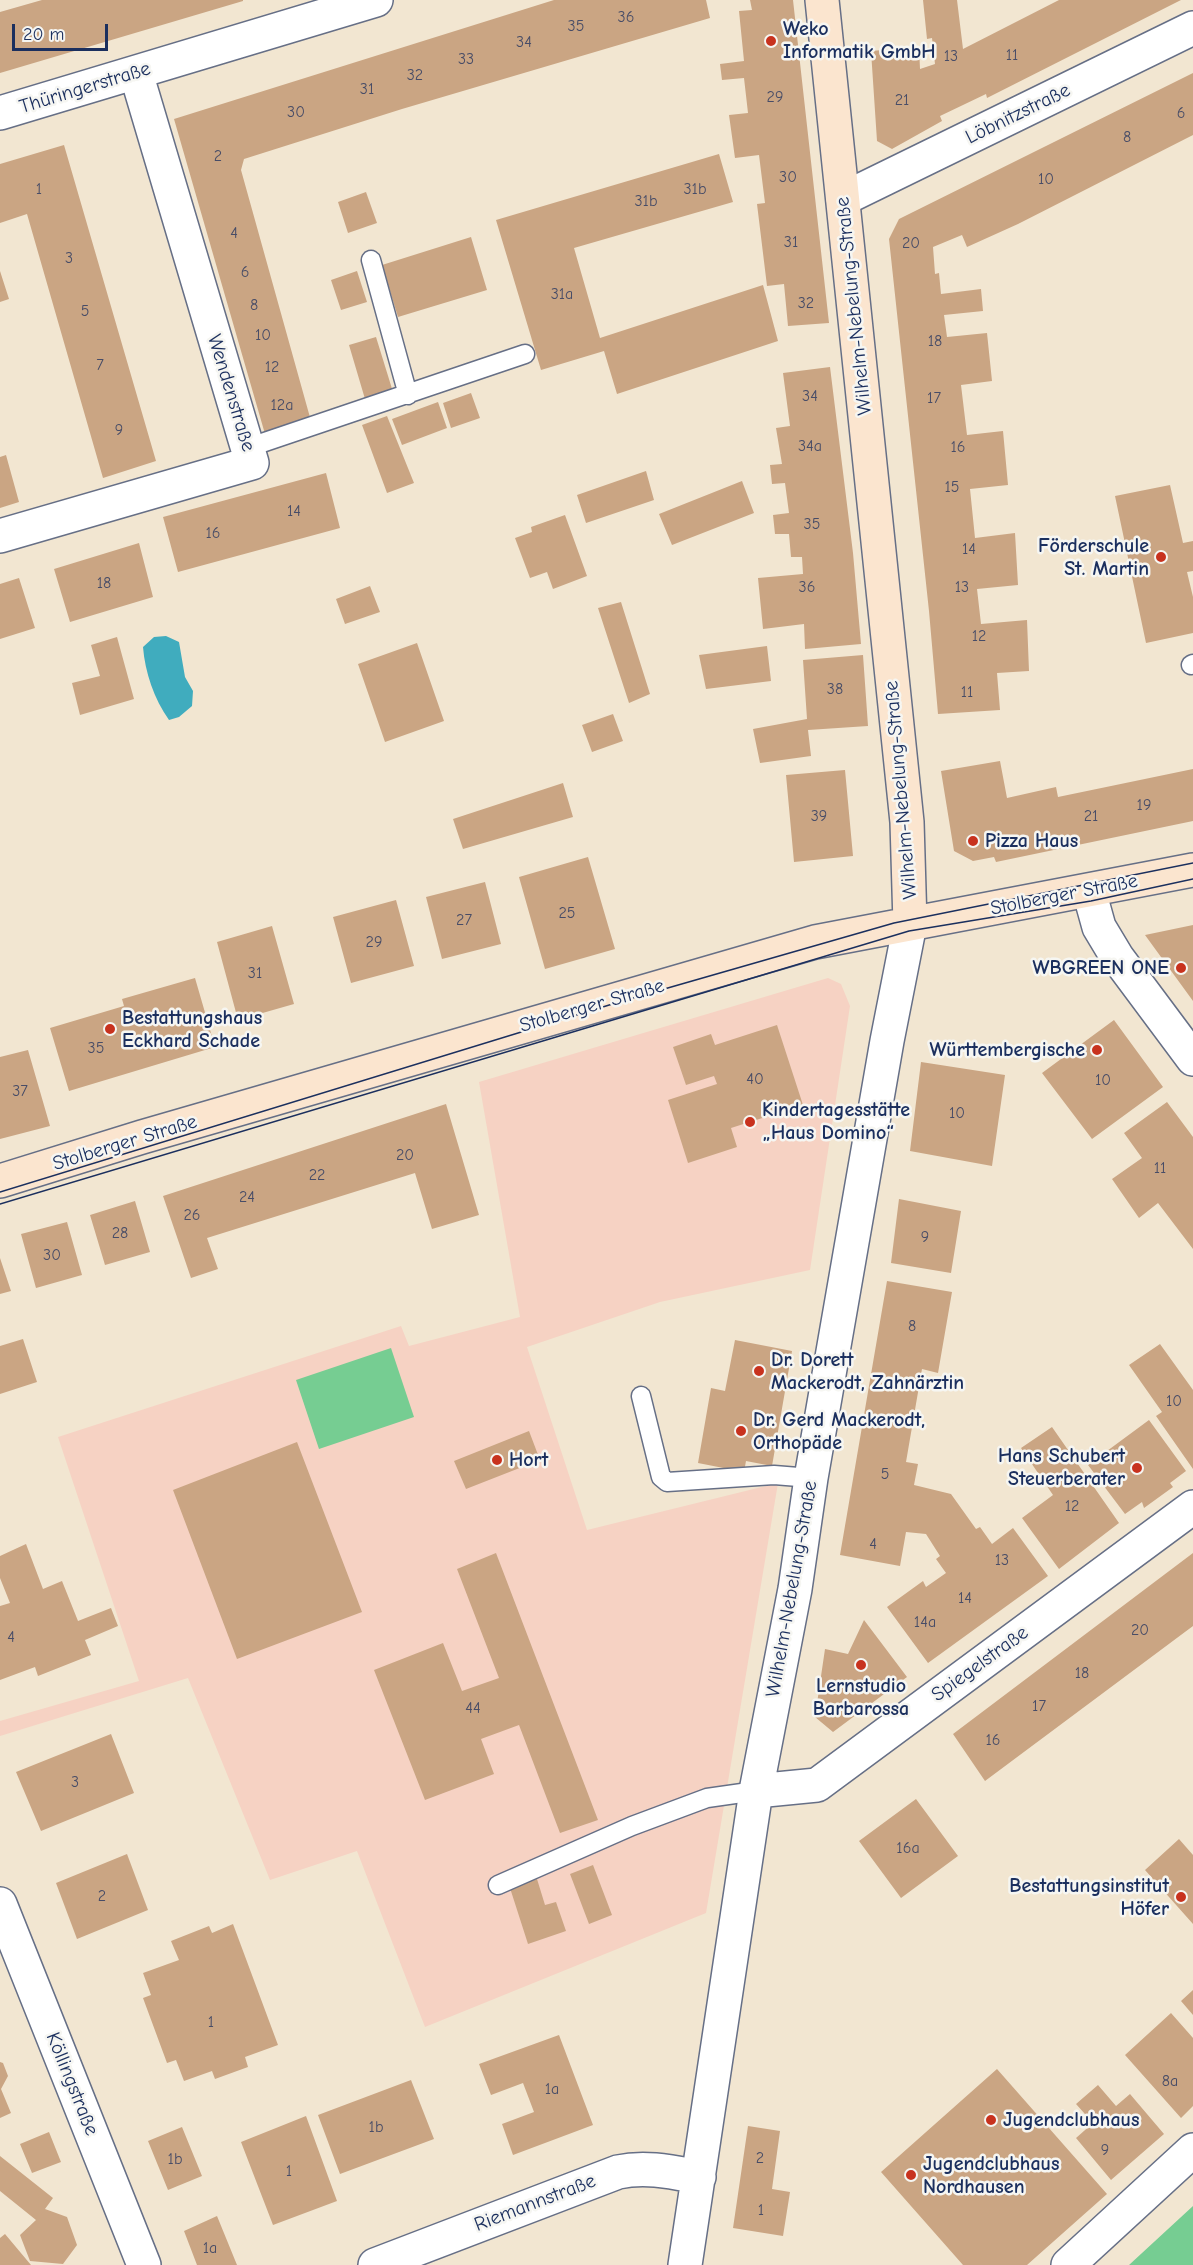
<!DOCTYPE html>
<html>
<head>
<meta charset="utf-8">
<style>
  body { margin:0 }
  #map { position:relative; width:1193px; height:2265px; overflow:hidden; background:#f2e6d1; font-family:"Comic Neue",sans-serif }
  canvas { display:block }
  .scale { position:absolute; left:12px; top:24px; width:96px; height:27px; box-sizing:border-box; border:3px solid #1b2f5e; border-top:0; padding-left:8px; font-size:18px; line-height:21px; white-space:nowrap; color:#1b2f5e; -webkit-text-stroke:4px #f6f6f2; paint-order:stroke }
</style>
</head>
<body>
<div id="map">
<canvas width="1193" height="2265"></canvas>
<div class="scale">20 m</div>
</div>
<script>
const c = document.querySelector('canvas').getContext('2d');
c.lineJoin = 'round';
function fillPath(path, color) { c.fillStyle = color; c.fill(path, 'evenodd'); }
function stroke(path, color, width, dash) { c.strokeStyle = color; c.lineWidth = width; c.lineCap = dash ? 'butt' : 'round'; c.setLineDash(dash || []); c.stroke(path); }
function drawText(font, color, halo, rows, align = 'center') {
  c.font = font + ' "Comic Neue",sans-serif'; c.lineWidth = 5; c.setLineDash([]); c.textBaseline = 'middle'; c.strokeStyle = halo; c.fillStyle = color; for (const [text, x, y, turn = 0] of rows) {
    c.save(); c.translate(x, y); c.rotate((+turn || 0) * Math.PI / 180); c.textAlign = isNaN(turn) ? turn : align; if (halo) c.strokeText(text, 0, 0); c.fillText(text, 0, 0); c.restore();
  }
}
const built = new Path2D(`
  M828,978L841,984L850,1006L810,1270L660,1302L527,1347L587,1530L778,1483L706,1913L425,2027L357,1851L270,1880L188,1678L0,1736V1721L139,1681L58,1437L401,1326L409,1346L520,1317L479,1082Z`);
const green = new Path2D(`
  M391,1348L414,1417L319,1449L296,1380Z
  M1193,2206V2265H1129Z`);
const water = new Path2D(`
  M166,636L179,642L185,677L193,691L192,706L179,717L169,720C154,699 145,672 143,647L154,637Z`);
const building = new Path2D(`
  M42,0H243V1L0,73V12Z
  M554,0H706L710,18L402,109L244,159L241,170L311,421L265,434L174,119Z
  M750,0H793L829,323L788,326L784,284L767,286L757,204L765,203L759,155L735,158L729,115L748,113L744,78L722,80L720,64L744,61L739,11L752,10Z
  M923,0H957L963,49L1059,0H1181L987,98L986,94L940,116L942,121L892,149L877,141L871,51L919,47L920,69L935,64L932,38L927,39Z
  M1193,73V135L1018,224L967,247L962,235L933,247L935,274L939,273L941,294L981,289L983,311L944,315L947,337L987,333L992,381L961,385L967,435L1003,431L1008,485L970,489L975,538L1015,533L1018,585L977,589L981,624L1027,620L1029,671L997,673L1000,710L938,714L929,611L889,239L899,219Z
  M64,145L156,461L103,478L27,214L0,223V164Z
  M719,154L733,202L574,248L600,338L763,285L778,341L617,394L604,351L541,370L496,220Z
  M366,192L377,223L348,233L338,202Z
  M471,237L487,290L398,317L382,265Z
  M0,271L9,299L0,302Z
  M357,271L367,302L341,310L331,280Z
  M376,337L393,392L365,399L349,345Z
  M830,367L853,553L861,644L805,649L804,624L763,629L758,578L803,574L802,557H791L789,534H775L773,515L789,513L785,483L772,484L770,465L782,464L776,428L790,426L783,373Z
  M471,393L480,418L451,428L443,403Z
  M438,402L447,428L402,445L392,419Z
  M387,416L414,483L387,493L362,425Z
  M6,455L19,502L0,508V457Z
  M646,471L654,500L586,523L577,495Z
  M326,473L340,528L178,572L163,517Z
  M742,481L754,513L672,545L659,514Z
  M1170,485L1183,543L1193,541V571L1187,572L1193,597V633L1146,643L1115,496Z
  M565,515L587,576L553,589L547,572L530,578L515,538L532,532L531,527Z
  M139,543L153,597L70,622L54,569Z
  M19,578L35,628L0,639V584Z
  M370,586L380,612L345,624L336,599Z
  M621,602L650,694L629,703L598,608Z
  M117,637L134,699L80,715L72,683L100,676L91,645Z
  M417,643L444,721L385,742L358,664Z
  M767,646L771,681L706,689L699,655Z
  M863,655L868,726L808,730L811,756L760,763L753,729L807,719L803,660Z
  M613,714L623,741L592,752L582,725Z
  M1000,761L1007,798L1056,787L1058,797L1193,769V821L996,862L994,857L973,861L954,851L941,771Z
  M845,770L853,856L794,862L786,775Z
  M563,783L573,817L463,849L453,819Z
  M588,857L615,949L545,969L519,877Z
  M485,882L501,944L442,959L426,897Z
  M396,900L414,966L351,983L333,917Z
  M1193,925V1001L1145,935Z
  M272,926L294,1004L238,1020L217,942Z
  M195,978L215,1047L69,1091L50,1028L124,1006L122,999Z
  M1114,1020L1163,1087L1092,1139L1042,1073Z
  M777,1025L803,1105L731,1128L737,1147L688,1163L668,1100L717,1084L714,1076L686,1085L673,1047L711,1034L715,1045Z
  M28,1050L50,1126L0,1139V1057Z
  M921,1062L1005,1075L992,1166L910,1151Z
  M1167,1102L1193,1137V1249L1158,1203L1139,1218L1112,1179L1142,1158L1124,1133Z
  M446,1104L479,1215L432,1229L415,1173L207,1238L218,1269L191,1278L163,1196Z
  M899,1199L961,1211L951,1273L891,1263Z
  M135,1201L150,1252L105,1265L90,1215Z
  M67,1222L82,1275L36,1288L21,1234Z
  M0,1258L11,1291L0,1294Z
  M887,1281L952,1292L938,1373L922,1369L906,1462L918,1464L914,1485L951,1494L976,1529L980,1527L992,1544L1013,1528L1048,1576L928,1663L887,1607L923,1581L926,1587L946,1573L936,1559L940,1556L926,1534L906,1532L900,1566L840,1555Z
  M23,1339L37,1382L0,1394V1346Z
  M735,1340L792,1351L772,1466L746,1461L744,1472L698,1463L711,1388L725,1391Z
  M1160,1344L1193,1390V1469L1156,1416L1162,1412L1129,1365Z
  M1149,1420L1186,1471L1170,1483L1173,1487L1144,1508L1142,1502L1125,1514L1088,1465Z
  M1052,1427L1119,1523L1059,1569L1022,1518L1053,1495L1021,1448Z
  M529,1431L540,1460L466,1489L454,1461Z
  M297,1442L362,1612L237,1659L173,1490Z
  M26,1544L43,1589L62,1581L78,1621L111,1608L118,1626L85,1640L91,1655L38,1676L35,1667L0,1680V1606L10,1603L0,1578V1556Z
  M496,1553L598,1820L560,1833L519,1725L481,1739L494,1774L425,1800L374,1670L443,1643L462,1691L499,1678L457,1569Z
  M1193,1553V1626L985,1781L953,1734Z
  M864,1620L907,1677L833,1732L815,1717L825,1649L848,1654Z
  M111,1734L134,1793L41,1831L16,1772Z
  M916,1799L958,1856L901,1898L859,1841Z
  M1179,1839L1193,1855V1924L1145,1870Z
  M127,1854L148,1910L77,1939L56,1883Z
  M593,1865L612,1915L589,1924L570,1874Z
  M537,1879L545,1905L556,1902L566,1931L528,1944L510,1888Z
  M233,1924L278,2045L245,2057L248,2067L215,2079L212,2071L184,2081L176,2060L167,2063L143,1998L151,1995L143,1973L179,1960L171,1941L209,1926L212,1933Z
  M1193,1990V2015L1181,2001Z
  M1171,2013L1193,2038V2106L1181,2118L1125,2055Z
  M559,2035L593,2125L513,2155L502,2124L534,2112L523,2083L491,2095L479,2064Z
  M0,2062L3,2063L8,2076L1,2089L11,2113L0,2118Z
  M997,2069L1107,2194L1027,2265H963L881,2172Z
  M411,2080L434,2139L340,2174L318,2115Z
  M1098,2085L1116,2106L1130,2094L1164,2134L1111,2180L1076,2138L1093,2123L1076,2104Z
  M306,2116L337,2201L273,2225L241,2142Z
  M748,2126L780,2131L772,2189L790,2192L783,2236L733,2228Z
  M182,2127L202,2176L168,2190L148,2141Z
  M49,2132L61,2162L32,2173L20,2144Z
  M0,2156L53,2198L45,2209L67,2217L77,2245L63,2264L30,2261L20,2235L36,2220L0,2191Z
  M217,2216L237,2265H197L184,2231Z
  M5,2234L31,2265H0V2238Z`);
const lane = new Path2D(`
  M371,260L408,395
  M247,448L525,354
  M1191,665L1193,664
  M641,1396L661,1477L667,1482L774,1475L811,1478
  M498,1885L632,1826L707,1798L756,1791`);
const street = new Path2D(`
  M0,113L376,0
  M843,199L1193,28
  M0,536L252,463L136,73
  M1089,891L1099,927L1117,957L1193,1059
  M756,1791L817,1785L1193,1507
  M0,1904L144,2265
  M375,2265L618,2172C646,2166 672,2172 699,2177
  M685,2265L756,1791L795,1589L811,1478L887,1041L910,924
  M1068,2265L1193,2150`);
const secondary = new Path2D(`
  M822,0L907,822L910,924
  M0,1181L142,1137L815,942L1193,870`);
const tram = new Path2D(`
  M0,1192L619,1002L894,923L1193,863
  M0,1204L909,931L1091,901L1193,879`);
const markers = [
  [771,41,6,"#c8321e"],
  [1161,557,6,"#c8321e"],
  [973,841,6,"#c8321e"],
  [1181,968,6,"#c8321e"],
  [110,1029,6,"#c8321e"],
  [1097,1050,6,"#c8321e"],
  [750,1122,6,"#c8321e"],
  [759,1371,6,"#c8321e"],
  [741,1431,6,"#c8321e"],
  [497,1460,6,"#c8321e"],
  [1137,1468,6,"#c8321e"],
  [861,1665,6,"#c8321e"],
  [1181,1897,6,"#c8321e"],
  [991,2120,6,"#c8321e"],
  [911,2175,6,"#c8321e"]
];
const numberNames = [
  ["36",626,17],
  ["35",576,26],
  ["34",524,42],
  ["11",1012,55],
  ["13",951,56],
  ["33",466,59],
  ["32",415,75],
  ["31",367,89],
  ["29",775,97],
  ["21",902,100],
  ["30",296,112],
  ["6",1181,113],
  ["8",1127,137],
  ["2",218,156],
  ["30",788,177],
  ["10",1046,179],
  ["1",39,189],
  ["31b",695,189],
  ["31b",646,201],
  ["4",234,233],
  ["31",791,242],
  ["20",911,243],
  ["3",69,258],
  ["6",245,272],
  ["31a",562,294],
  ["32",806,303],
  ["8",254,305],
  ["5",85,311],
  ["10",263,335],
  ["18",935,341],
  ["7",100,365],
  ["12",272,367],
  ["34",810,396],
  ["17",934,398],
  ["12a",282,405],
  ["9",119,430],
  ["34a",810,446],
  ["16",958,447],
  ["15",952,487],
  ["14",294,511],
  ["35",812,524],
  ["16",213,533],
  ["14",969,549],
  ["18",104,583],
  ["36",807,587],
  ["13",962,587],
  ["12",979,636],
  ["38",835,689],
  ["11",967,692],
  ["19",1144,805],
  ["39",819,816],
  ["21",1091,816],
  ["25",567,913],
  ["27",464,920],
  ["29",374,942],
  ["31",255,973],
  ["35",96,1048],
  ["40",755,1079],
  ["10",1103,1080],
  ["37",20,1091],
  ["10",957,1113],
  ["20",405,1155],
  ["11",1160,1168],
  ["22",317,1175],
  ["24",247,1197],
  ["26",192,1215],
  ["28",120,1233],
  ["9",925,1237],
  ["30",52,1255],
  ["8",912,1326],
  ["10",1174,1401],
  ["5",885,1474],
  ["12",1072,1506],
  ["4",873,1544],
  ["13",1002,1560],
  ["14",965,1598],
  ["14a",925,1622],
  ["20",1140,1630],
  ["4",11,1637],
  ["18",1082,1673],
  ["17",1039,1706],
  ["44",473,1708],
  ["16",993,1740],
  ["3",75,1782],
  ["16a",908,1848],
  ["2",102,1896],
  ["1",211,2022],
  ["8a",1170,2081],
  ["1a",552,2089],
  ["1b",376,2127],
  ["9",1105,2150],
  ["2",760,2158],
  ["1b",175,2159],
  ["1",289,2171],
  ["1",761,2210],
  ["1a",210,2248]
];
const poiNames = [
  ["Weko",783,29],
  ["Informatik GmbH",783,52],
  ["Förderschule",1149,546,"right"],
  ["St. Martin",1149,569,"right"],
  ["Pizza Haus",985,841],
  ["WBGREEN ONE",1169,968,"right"],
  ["Bestattungshaus",122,1018],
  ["Eckhard Schade",122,1041],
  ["Württembergische",1085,1050,"right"],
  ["Kindertagesstätte",762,1110],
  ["„Haus Domino“",762,1133],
  ["Dr. Dorett",771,1360],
  ["Mackerodt, Zahnärztin",771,1383],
  ["Dr. Gerd Mackerodt,",753,1420],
  ["Orthopäde",753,1443],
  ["Hans Schubert",1125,1456,"right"],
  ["Steuerberater",1125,1479,"right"],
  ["Hort",509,1460],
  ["Lernstudio",861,1686,"center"],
  ["Barbarossa",861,1709,"center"],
  ["Bestattungsinstitut",1169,1886,"right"],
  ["Höfer",1169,1909,"right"],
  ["Jugendclubhaus",1003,2120],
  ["Jugendclubhaus",923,2164],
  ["Nordhausen",923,2187]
];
const streetNames = [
  ["Thüringerstraße",85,88,-17],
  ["Löbnitzstraße",1018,114,-26],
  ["Wilhelm-Nebelung-Straße",854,306,-96],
  ["Wendenstraße",231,393,73],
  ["Wilhelm-Nebelung-Straße",901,790,-95],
  ["Stolberger Straße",1064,895,-11],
  ["Stolberger Straße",592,1006,-16],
  ["Stolberger Straße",125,1143,-17],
  ["Wilhelm-Nebelung-Straße",792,1589,-80],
  ["Spiegelstraße",980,1664,-36],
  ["Köllingstraße",72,2084,68],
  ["Riemannstraße",535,2203,-21]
];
fillPath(built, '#f6d2c3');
fillPath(green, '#76cd92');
fillPath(water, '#40acbe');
fillPath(building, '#caa583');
stroke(lane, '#666f86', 21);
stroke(street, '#666f86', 36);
stroke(secondary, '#666f86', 36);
stroke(lane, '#fff', 18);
stroke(street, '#fff', 33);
stroke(secondary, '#fbe5cf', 33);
stroke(tram, '#1b2f5e', 1.5);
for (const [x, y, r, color] of markers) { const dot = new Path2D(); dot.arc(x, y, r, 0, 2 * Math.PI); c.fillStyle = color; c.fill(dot); stroke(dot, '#f6f6f2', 2); }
drawText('16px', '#474c67', null, numberNames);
drawText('bold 20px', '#1b2f5e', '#f6f6f2', poiNames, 'left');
drawText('20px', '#1b2f5e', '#f6f6f2', streetNames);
</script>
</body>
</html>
